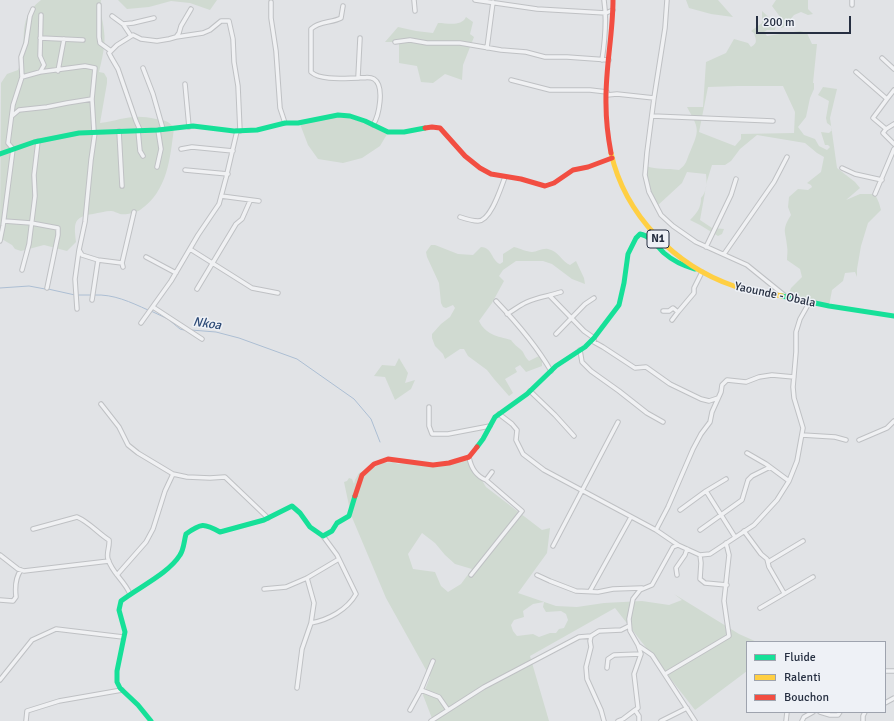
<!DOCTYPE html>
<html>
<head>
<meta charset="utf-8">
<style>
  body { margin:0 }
  #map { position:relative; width:894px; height:721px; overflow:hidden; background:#e1e3e6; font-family:Signika,sans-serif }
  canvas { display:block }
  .legend { position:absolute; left:746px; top:641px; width:140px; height:72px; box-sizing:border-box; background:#eef1f6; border:1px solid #9ea3ae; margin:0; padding:5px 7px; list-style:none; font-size:12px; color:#262f41 }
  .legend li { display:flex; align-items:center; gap:8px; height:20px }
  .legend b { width:20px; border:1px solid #9ea3ae }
  .scale { position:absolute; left:756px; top:16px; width:95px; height:18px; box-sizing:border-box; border:2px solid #262f41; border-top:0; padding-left:5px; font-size:12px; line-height:14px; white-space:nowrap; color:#262f41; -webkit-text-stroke:3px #eef1f6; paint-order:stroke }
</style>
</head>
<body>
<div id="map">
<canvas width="894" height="721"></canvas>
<ul class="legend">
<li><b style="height:5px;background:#16e098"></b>Fluide</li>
<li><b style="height:5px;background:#ffcf43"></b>Ralenti</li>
<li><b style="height:5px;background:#f24e42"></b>Bouchon</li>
</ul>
<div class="scale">200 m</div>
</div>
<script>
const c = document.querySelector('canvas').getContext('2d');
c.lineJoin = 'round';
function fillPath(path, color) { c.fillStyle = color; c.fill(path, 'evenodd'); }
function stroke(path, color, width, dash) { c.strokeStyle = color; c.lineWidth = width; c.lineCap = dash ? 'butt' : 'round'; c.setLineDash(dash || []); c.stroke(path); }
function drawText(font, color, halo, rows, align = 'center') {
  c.font = font + ' Signika,sans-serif'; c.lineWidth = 3; c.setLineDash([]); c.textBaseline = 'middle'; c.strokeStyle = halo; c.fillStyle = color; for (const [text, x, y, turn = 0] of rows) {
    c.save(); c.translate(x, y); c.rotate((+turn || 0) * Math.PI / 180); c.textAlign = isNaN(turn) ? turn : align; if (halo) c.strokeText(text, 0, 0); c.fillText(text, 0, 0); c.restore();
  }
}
const green = new Path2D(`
  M41,0H101C99,12 103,19 104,31C106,44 102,59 99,72L104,73L107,78V83L100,123C122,120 132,113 156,119C164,120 169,121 174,128C170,158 168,191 140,210C135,213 126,215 120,214C117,213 114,211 111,211C105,211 99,213 93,214C73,217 74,223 76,242L67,251L44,245L21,251L15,249L12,245L0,238L1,83L7,74L18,70C31,42 13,22 41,0Z
  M118,0H217L210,10L190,3L171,1L149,7L127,9Z
  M686,0H718L733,17L711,14L689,8Z
  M776,0H808V9L813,14L808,15L801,12L794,15L784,27L781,28V18L772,6Z
  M762,11L776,24L775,30H767L764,32L767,36L800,31L807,33L812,44H817L813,83H814V89L810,98L806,117L798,127L804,135L815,139L819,146L827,150L830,147L828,145H825L821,132L829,133L832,130L831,126L827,123L826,118L829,101L818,95L823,87L837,89L830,118L837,168L855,182L860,188L846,200L860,194H875L879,203L881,210L868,223L861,246L857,269V277L855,272L845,273L843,281L832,290L829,306L787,298L791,288L802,277L800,269L787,260C787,255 788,251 787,246C786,231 781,231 791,215L788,207L789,197L798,189L808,190L812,187L811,185L807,183L821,172L824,157L817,153L805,143L757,135L740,149L731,161L725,165H712L707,181L700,220L712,228L724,229L722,234L718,236L700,225L690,220C697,213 701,208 701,198C707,192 707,182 706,174L687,172L682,183L656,207C652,193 646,181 646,166C657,170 667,168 679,170C687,164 686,161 690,152C700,129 699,129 687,107H703L706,62L726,53L734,39L748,43L751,47C758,43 756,40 754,33L751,31L762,23ZM738,86H783L795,112L794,133L741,134V139L735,146L699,132L708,87Z
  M466,17L473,22L470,34L474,37L463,65L462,80L445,74L433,83L421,82L417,66L399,63V42H385L398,27L416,31L433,33L438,23C448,23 461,27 466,17Z
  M338,117L350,118L389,131L380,146L362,158L343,163L318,159L308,145L300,124Z
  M431,245H435L458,254L473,255L481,247C493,248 491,260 500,264L503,262V254L514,247C519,248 527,252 532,252C537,252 542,248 548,249C559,251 562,262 570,265L576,261L584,278L585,284L572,279L552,264L543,261H516L503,270L499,276L504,281L492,303L479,321C486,335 497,336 511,340C515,346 520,348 523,352C525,356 526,358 529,361L539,356L542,358V366L526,372L520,365L515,368L517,372L505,379L513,393L509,396L494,379L487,370L468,356L464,349H460L445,359L443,354L435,346L432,338V334L441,324L450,317L455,308L453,305L446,308L443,307L441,303L439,283L427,257L426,252Z
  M399,358L408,373L405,383L415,380L411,389L395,400L385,377L374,376L382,365L395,366Z
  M468,457L486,487L542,530L550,528L547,553L518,593L556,606L577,607L604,603L642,601L669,605L682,600L674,594L739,634L757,642H747V671L695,710L615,608L530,656L549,721H433L423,695L430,677L386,598L351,515L344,482L347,481L349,478L352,479L354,484L355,480L359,473L383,463L393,462L398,464L416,462L433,465ZM422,533L435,543L445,555L455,564L472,569L461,584L448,592L441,586L435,572L413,569L408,554ZM544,602L543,607L546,612L561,611L566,614L568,620L564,628L559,629L556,633H550L539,637L533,634L517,636L513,631L511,625L514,620L524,617L523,611L533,604Z`);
const stream = new Path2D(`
  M0,288L29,286L45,289
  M48,289L75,295
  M78,295H91
  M94,295C114,294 130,302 148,310
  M151,311L168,319L180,329L184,330
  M191,330L216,332L239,338L297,359L354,399L371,419L380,442`);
const street = new Path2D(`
  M414,0L415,11
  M475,0L537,9L606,13L613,10
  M667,0L665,28L654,98L647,152L645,175L649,192L661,215L673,226L696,242L747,265L784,295
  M852,0V5
  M271,2V18L276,51L280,108L285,123
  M99,5V37L100,43L111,51
  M343,6L341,18C332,23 319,21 311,29V72C321,81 346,78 359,78
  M112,16L123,24L131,36
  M123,24L133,23L154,18
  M176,37L203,33L210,30L221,21H229L233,39L234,62L238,86L240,131
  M40,38L83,40
  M360,38L358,77C363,79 369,76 374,79C385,86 379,116 373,125
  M395,42L410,40L427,43H460L501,50L526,52L545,57H567L609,60
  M487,48L493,2
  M882,58L894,69
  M602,60C605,40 607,20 604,0
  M143,68L153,94L163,129
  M58,71L64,39
  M40,72L44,65L40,56L41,15
  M856,72L887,99L873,118L886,129L883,133L894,144
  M22,77L21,57L26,43L30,16L33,9
  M511,80L550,90H590L607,92
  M185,84L189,127
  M607,95L617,94L654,98
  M887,99L894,90
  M12,116L19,110L47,107L67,103L92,99
  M652,116L773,121
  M886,129L894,124
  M138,130L140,151L143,156
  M140,130L136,121L118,69L111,57L109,53L117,45L133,35L141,39L157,41L169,39L176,37L179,33L181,26L191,9
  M119,131L122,186
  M95,132L91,160L85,222L79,250L82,255L98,260L122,263
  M181,149L192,147L233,151
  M157,167L161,149L158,130
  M842,168L855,174L882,180
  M185,170L228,174
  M875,194L894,149
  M221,196L259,201
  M460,217C466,219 472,221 478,221C491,221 501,187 505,177
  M4,221L31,223L58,228V235L47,288
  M0,241L3,226L13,149L8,143L13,105L22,77L40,72L85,66L95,68L92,99L94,132
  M706,247L731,195L736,179
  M190,249L252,288L278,293
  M724,254L774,182L787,157
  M146,257L176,273
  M123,267L122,263L134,212
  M22,270L29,244L35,196L34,175L38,141
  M197,289L236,224L242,219L250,201
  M550,296L584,331L594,338V342L603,347L635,368L646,367L670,384L701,399L709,401L718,398
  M92,300L98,260
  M496,301C517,323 536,345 551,371
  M153,307L202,339
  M77,309L75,279L79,250
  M663,311H669L673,308L678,312L694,293V288L702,272
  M507,314C514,310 520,305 527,302C538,297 549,296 561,292
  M672,320L678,312
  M141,323L171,281L198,235L219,204L226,178L237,131
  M556,334L585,304L594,298
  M580,350L582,362L591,371L619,391L647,413L663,422
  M530,391L555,415L574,436
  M101,404L119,427L128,445L138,453L173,474L187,477L210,478L225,477L268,518
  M429,407V426L432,434H448L490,426
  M499,414L512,424L517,430L516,440L523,454L544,470L656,530L678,545
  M802,435L835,437L846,440
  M859,440L887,428L894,421
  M747,453L766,464L789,481
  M469,457C471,468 476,476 486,480L492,472
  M706,491L735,537
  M680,510L706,491L726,479
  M33,529L77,517C89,522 98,533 109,540C110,547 106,553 108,559C112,573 124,580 130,594
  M656,530L668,507L693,449L701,434L710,422L712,412L721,392L722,385L727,380L746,382L759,377L772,375L794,377
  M700,530L742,500L748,480L752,476L770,467
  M744,531L761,554L767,559L769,567L784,593
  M553,546L618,422
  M0,555L18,569L24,571L109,561
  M700,555L701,563L700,579L705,583L727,585
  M768,562L803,541
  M117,575L146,542L153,529L165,491L173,474
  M471,575L522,511L486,480
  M537,575L550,581L576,591L598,592L613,589L642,588
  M677,575L676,568L685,555L687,549
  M264,589L286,587L307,578L339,559
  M590,591L631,517
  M0,600L13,601L16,597C15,588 15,578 21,570
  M760,608L813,577
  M311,623C328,620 347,610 356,594L337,555L323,536
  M591,636L590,641L591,647L586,667L587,679L601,710L604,721
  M639,646L652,655L695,721
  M607,668L608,659L614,655L641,654
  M885,671H894
  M665,674L729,636L724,601L729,555L726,543
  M0,680L32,640L56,629L123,637
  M297,688L302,649L311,623L314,603L307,578
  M421,690L439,697L448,710
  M885,703L894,698
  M410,710L421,690L433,661
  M820,712L830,715H838L840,712
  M26,721L27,711L59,701L122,690
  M431,721L484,687L579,637L591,636L599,631L621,630L629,626
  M618,721L623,719L635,710
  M639,721V716L635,710L638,708L634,674L641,654L638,645L630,631L629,619L633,599L640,590L652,585L673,547L678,545L700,555L710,554L754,525L777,500L789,481L797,461L803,428L794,398L793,387L796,352V332L800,319L809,303
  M661,721L687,708
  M786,721L787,712
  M802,721L804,717L813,712
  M863,721V716L865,712`);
const fast = new Path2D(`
  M0,154L34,142L79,133L158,130L193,126L234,131L257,130L285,123H298L338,115L350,116L365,121L388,132H404L425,128
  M782,296L829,306L894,316
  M477,447L483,439L495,417L527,394L556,366L585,347L594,338L619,305L624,283L628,254L636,238L640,234C651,236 657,246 664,253C673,261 684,266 695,269
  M151,721L138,705L120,688L117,682V671L125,632L119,610L121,601C139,587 168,574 180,555C184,549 184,541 186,534C201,523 204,523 220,532L264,520L292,506L300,513L310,527L323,536L332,531L337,523L349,516L355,496`);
const slow = new Path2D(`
  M611,153C625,215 675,266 734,286C749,292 766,293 782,296`);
const jam = new Path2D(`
  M425,128L432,127L440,128L465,156L480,168L491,174L521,179L545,186L554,183L573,170L588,167L612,158
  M611,153C608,137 606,121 606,104C605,69 613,35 613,0
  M355,496L362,475L374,464L388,459L433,465L449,463L469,457L477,447`);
const shields = [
  [658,239,22]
];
const shieldNames = [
  ["N1",658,239]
];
const streetNames = [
  ["Yaounde - Obala",775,295,12]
];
const waterNames = [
  ["Nkoa",207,324,8]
];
fillPath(green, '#d0dad1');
stroke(stream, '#acbed3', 1);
stroke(street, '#bfc1c4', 5.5);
stroke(street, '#f0f1f3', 3.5);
stroke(fast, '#16e098', 5);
stroke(slow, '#ffcf43', 5);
stroke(jam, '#f24e42', 5);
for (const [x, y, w] of shields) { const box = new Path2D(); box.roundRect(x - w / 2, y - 9, w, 18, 3); c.fillStyle = '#eef1f6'; c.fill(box); stroke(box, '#262f41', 1); }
drawText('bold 11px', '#262f41', null, shieldNames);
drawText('12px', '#262f41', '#eef1f6', streetNames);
drawText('italic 13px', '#2e4b77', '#eef1f6', waterNames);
</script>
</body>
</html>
